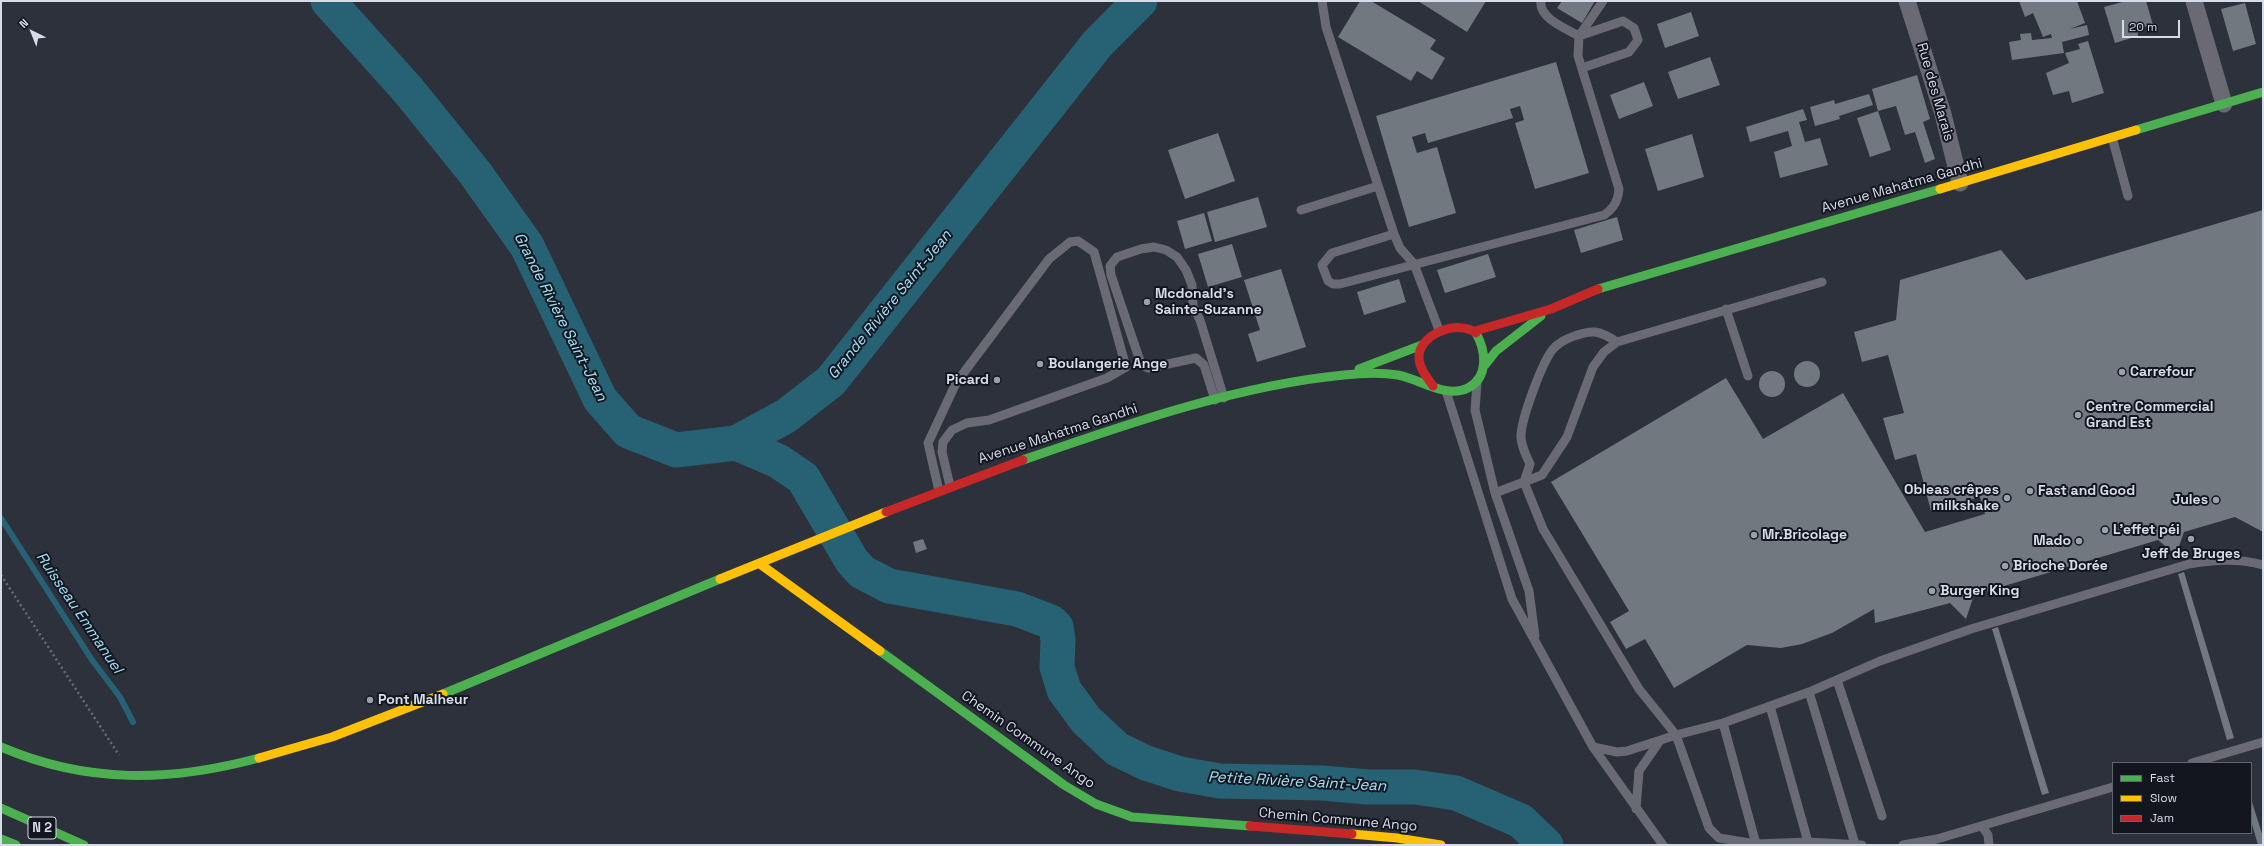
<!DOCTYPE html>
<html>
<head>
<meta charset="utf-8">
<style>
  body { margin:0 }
  #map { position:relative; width:2264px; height:846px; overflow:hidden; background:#2c313b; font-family:"Space Grotesk",sans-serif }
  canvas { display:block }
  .frame { position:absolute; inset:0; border:2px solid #d7dce9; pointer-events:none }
  .legend { position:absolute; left:2112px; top:762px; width:140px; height:72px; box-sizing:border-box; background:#13161f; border:1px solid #616570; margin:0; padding:5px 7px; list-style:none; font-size:12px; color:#d7dce9 }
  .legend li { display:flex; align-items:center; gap:8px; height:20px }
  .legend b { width:20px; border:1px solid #616570 }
  .north { position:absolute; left:12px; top:12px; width:40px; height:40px; -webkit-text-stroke:3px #13161f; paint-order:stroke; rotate:317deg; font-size:11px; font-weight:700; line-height:16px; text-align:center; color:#d7dce9 }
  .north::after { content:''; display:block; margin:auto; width:14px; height:18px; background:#d7dce9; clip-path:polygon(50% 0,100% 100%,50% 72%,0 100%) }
  .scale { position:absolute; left:2122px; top:20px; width:58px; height:18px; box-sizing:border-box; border:2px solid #d7dce9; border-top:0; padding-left:5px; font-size:12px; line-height:14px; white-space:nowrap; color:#d7dce9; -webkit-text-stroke:3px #13161f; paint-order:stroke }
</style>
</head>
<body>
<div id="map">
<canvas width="2264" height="846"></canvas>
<div class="frame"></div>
<ul class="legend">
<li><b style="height:5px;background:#4caf50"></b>Fast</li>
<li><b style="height:5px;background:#ffc107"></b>Slow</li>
<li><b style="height:5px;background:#c62828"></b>Jam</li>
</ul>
<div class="north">N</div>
<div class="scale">20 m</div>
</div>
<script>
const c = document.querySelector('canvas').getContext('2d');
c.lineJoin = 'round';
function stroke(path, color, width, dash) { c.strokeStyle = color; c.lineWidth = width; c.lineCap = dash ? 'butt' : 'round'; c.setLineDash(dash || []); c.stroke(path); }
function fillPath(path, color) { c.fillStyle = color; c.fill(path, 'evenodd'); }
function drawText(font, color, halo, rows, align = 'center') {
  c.font = font + ' "Space Grotesk",sans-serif'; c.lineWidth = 4; c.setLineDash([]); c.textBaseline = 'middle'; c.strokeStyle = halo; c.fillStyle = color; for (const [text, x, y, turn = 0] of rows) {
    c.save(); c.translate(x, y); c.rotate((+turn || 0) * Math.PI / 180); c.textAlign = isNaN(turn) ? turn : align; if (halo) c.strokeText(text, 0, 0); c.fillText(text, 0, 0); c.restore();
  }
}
const stream = new Path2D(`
  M1,518L92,660L120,697L133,722`);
const river = new Path2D(`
  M328,1L408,90L475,173L527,246L600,399L628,431L676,450L736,443L786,416L831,381L1098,43L1140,1
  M736,443L778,461L803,478L852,561L862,572L889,586L1017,609L1051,622L1056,627L1058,640L1057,667L1064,690L1086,720L1117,749L1146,763L1180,774L1220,781L1322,783L1368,787H1415L1456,793L1521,821L1546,845`);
const building = new Path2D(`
  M1360,1H1371L1436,40L1430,49L1445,58L1432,80L1417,71L1411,81L1338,37Z
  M1418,1H1486L1467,32Z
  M1562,1H1595L1582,23L1557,8Z
  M2019,1H2077L2085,23L2070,29L2087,25L2089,35L2062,42L2064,53L2012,60L2009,42L2021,40L2020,34L2031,33L2032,40L2052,38L2051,34L2043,37L2033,13L2025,17Z
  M2126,1H2146L2153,25L2137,29L2138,36L2115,43L2104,7Z
  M2245,3L2256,44L2233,51L2221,9Z
  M1691,12L1699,36L1665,48L1657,24Z
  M2088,41L2104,93L2072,103L2069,91L2053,95L2046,73L2069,63L2065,53L2080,49L2078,44Z
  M1710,57L1720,85L1678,99L1668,72Z
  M1556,62L1589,173L1535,189L1515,123L1524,120L1520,106L1510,109L1513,118L1428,143L1425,133L1412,137L1417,153L1437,147L1456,213L1409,227L1376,116Z
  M1917,75L1930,119L1923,122L1935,159L1925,163L1915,132L1905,135L1896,106L1878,111L1891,150L1870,157L1857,118L1878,111L1872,89Z
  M1644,82L1653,106L1619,119L1610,95Z
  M1869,94L1873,105L1839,116L1840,119L1815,126L1810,107L1834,100L1835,104Z
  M1803,109L1807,120L1799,122L1805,142L1820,138L1828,165L1780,178L1774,152L1792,146L1788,131L1750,142L1746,127Z
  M1218,133L1235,181L1185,199L1168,150Z
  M1692,134L1704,177L1658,191L1645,149Z
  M1258,197L1267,227L1215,242L1207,212Z
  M2263,210V532L2235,517L2184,532L2176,555L2158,540L1974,595L1966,619L1950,603L1875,623L1874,609L1832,633L1802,644L1781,648L1747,645L1674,688L1645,639L1626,649L1610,622L1629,611L1551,482L1726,378L1763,439L1843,393L1925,532L1985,514L1980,497L1931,511L1916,454L1895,460L1883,418L1904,413L1888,355L1862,362L1854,332L1896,320L1900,280L2001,250L2026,280Z
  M1204,213L1212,241L1185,249L1177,221Z
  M1617,217L1623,240L1581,253L1574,230Z
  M1232,244L1242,277L1208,287L1198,254Z
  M1488,254L1496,277L1445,293L1437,270Z
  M1281,269L1306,347L1257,362L1248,334L1260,330L1244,280Z
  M1399,279L1406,302L1364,315L1357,292Z
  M1794 374a13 13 0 1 1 26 0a13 13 0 1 1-26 0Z
  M1759 384a13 13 0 1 1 26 0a13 13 0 1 1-26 0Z
  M923,539L927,549L916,553L913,542Z
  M2184,572L2234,738L2227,740L2178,574Z
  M1998,627L2049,793L2042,795L1992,629Z
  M2251,799L2263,837V845H2258L2251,821Z`);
const path = new Path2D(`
  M1,575L119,755`);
const lane = new Path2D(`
  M1322,1L1326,27L1394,234L1400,248L1414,264L1439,330
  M1541,1C1538,18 1567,29 1579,36
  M1579,36L1623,21L1634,28L1638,40L1629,52L1582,68
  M2112,137L2128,196
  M1301,210L1378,186
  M1394,234L1332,253L1322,265L1328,281L1333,284H1340L1604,215C1614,208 1618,201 1619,189L1578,56L1579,36L1603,1
  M1726,309L1748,376
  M1617,342C1611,338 1603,333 1595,332C1584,331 1563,339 1555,347C1543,358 1520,422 1521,438C1522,448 1526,456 1530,464L1524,482L1543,529L1639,689L1676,735L1709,828L1719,838L1756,844L1808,842L1862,845
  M1477,383L1475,410L1495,493L1529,591L1535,636
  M1446,391L1512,599L1593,747L1663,845
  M1215,400L1204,365L1196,358L1154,367L1148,368L1141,364L1111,275L1110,266L1117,257L1141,249L1154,247L1166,250L1177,257L1186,270L1192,285L1193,306L1200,320L1224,398
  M939,491L928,443L956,383L1049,259L1070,242L1078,241L1094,252L1126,367L1107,378L989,420L967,423L952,430L943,442L942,452L950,486
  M1495,493L1542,475L1567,437L1593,367L1604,352L1617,342L1822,282
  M1837,680L1882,816
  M1770,706L1808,842
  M1723,723L1756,844
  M1593,747L1617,752L1627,751L1676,735L1723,723L1809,692
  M2192,763L2263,742
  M1636,809L1639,771L1659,742
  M1982,826L1988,835L1989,845
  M1855,844L1809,692L1880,661L1971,629L2189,564C2215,560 2237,558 2263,565
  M1903,845L1937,839L2113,787`);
const street = new Path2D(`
  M1907,1L1943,114L1960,183
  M2194,1L2224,104`);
const fast = new Path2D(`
  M2136,130L2263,92
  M1598,289L1940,189
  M1485,365L1496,351L1541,316
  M1359,369L1422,345
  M1023,460C1124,425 1238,385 1344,375C1362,373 1380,372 1398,375C1420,379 1446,399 1468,388C1489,377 1486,351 1476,333
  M880,651L1064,785L1096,804L1132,817L1250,826
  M443,694L720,579
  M1,747C87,784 170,782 259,758
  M1,808L84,845
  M1,839L16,845`);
const slow = new Path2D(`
  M1940,189L2136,130
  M760,564L880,651
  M720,579L886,512
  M259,758L332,737L443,694
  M1352,834L1397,838L1441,845`);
const jam = new Path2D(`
  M1475,331L1551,309L1598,289
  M1433,386C1427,377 1420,370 1419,359C1417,334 1459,319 1476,333
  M886,512L1023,460
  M1250,826L1352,834`);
const markers = [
  [1147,302,4,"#9ba0ac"],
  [1040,364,4,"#9ba0ac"],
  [2122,372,4,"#9ba0ac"],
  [997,380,4,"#9ba0ac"],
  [2078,415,4,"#9ba0ac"],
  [2030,491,4,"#9ba0ac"],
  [2007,498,4,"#9ba0ac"],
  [2216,500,4,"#9ba0ac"],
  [2105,530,4,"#9ba0ac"],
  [1754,535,4,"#9ba0ac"],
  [2191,539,4,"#9ba0ac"],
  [2079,541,4,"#9ba0ac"],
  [2005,566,4,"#9ba0ac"],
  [1932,591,4,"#9ba0ac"],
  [370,700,4,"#9ba0ac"]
];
const shields = [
  [42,828,28]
];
const shieldNames = [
  ["N 2",42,828]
];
const streetNames = [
  ["Rue des Marais",1935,92,74],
  ["Avenue Mahatma Gandhi",1902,186,-16],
  ["Avenue Mahatma Gandhi",1058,434,-18],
  ["Chemin Commune Ango",1028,740,35],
  ["Chemin Commune Ango",1338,820,5]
];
const poiNames = [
  ["Mcdonald's",1155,294],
  ["Sainte-Suzanne",1155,310],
  ["Boulangerie Ange",1048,364],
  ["Carrefour",2130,372],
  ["Picard",989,380,"right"],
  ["Centre Commercial",2086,407],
  ["Grand Est",2086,423],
  ["Obleas crêpes",1999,490,"right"],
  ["milkshake",1999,506,"right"],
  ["Fast and Good",2038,491],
  ["Jules",2208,500,"right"],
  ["L'effet péi",2113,530],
  ["Mr.Bricolage",1762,535],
  ["Mado",2071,541,"right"],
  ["Jeff de Bruges",2191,554,"center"],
  ["Brioche Dorée",2013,566],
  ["Burger King",1940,591],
  ["Pont Malheur",378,700]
];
const waterNames = [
  ["Grande Rivière Saint-Jean",890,305,-51],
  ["Grande Rivière Saint-Jean",560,317,63],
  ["Ruisseau Emmanuel",79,613,56],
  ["Petite Rivière Saint-Jean",1297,782,3]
];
stroke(stream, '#276174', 6);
stroke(river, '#276174', 35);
fillPath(building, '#727880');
stroke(path, '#696c74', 2.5, [2, 3]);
stroke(lane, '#6a6a74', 9);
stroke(street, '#6a6a74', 17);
stroke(fast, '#4caf50', 9);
stroke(slow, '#ffc107', 9);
stroke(jam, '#c62828', 9);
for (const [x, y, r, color] of markers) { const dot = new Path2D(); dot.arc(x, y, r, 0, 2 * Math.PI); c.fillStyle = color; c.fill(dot); stroke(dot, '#13161f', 1.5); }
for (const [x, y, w] of shields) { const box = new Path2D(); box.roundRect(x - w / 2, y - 11, w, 22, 3); c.fillStyle = '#13161f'; c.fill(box); stroke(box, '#d7dce9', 1); }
drawText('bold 13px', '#d7dce9', null, shieldNames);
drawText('14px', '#d7dce9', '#13161f', streetNames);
drawText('bold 14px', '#d7dce9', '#13161f', poiNames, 'left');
drawText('italic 15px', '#a1e2f7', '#13161f', waterNames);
</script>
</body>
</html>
